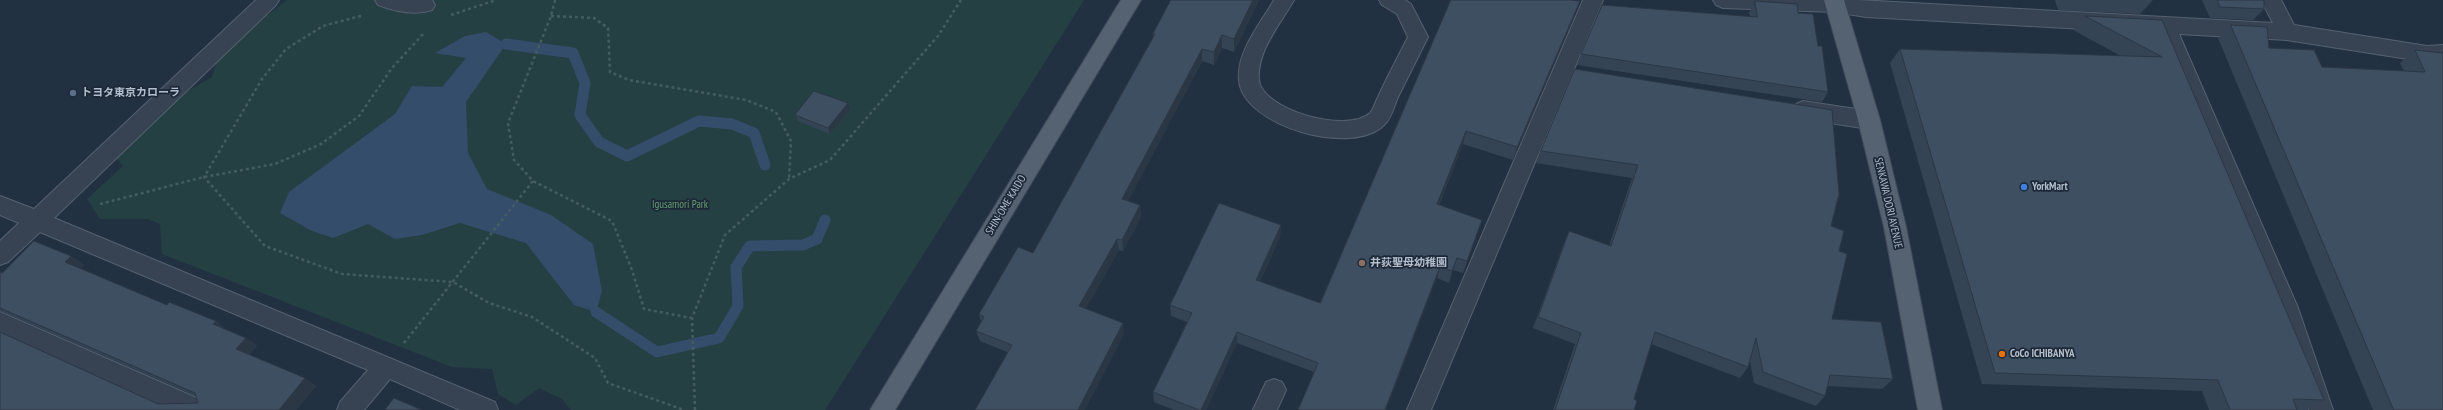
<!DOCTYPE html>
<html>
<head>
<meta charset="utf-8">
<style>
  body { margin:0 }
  canvas { display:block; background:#223142 }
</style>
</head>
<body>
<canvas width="2443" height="410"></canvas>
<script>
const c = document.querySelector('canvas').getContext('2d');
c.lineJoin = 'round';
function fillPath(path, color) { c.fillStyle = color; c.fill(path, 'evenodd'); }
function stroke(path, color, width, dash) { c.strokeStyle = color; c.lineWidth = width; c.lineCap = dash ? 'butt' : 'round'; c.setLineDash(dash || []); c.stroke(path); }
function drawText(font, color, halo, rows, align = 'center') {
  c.font = font + ' "PT Sans Narrow","Noto Sans JP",sans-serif'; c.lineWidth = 3.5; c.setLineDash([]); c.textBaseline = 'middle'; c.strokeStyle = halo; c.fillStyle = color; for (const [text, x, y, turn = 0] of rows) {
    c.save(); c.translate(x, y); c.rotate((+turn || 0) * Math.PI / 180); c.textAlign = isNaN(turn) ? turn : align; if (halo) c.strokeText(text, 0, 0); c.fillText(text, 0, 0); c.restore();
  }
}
const green = new Path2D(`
  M287,0H1084L825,410H571L562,399L539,388L516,405L498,394L492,369L452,367L162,254L160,224L148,219H100L87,199L123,166L113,154L155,110L212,77L218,55Z`);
const water = new Path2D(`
  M486,32L506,44L466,102L468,153L487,189L551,215L593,244L602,291L596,312L574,305L526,243L460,223L422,235L395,239L368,224L333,238L312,231L280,213L289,192L395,114L412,86L442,87L466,58L435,53L465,36Z`);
const stream = new Path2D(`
  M506,44L573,53L585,83L580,115L599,142L627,156L699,121L732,124L754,133L765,165
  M596,312L657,352L719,338L738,306L736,267L750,246L803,245L817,239L825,220`);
const path = new Path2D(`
  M555,0L551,16L508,123L514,160L533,181L612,221L632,270L644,309L692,318
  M451,15L496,0
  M361,16L323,26L286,49L262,79L204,177L265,246L342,274L453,282L489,303L532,317L595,358L608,383L684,410
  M551,16L594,18L608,28L610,72L629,80L746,100L776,112L791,141L789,179
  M100,204L204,177L275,164L321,144L359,116L392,68L424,33
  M404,343L533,181
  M695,410L692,318L725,235L789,179L830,160L938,36L961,0`);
const minor = new Path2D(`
  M256,0H279L276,5L54,218L495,402L498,410H460L390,379L364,410H337L340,402L368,370L40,232L8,262L0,265V241L19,223L0,215V196L34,209Z
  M375,0H432L435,5L432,10C415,16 394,11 378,5Z
  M1274,0H1294C1281,23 1256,52 1259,80C1262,110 1347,134 1370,113C1374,109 1375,102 1378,97C1387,77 1398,57 1408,37L1397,14L1382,5L1379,0H1405L1411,4L1428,37C1418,57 1408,77 1398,97C1394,106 1392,117 1385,124C1354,158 1242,126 1239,80C1236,52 1261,23 1274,0Z
  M1583,0H1603L1431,410H1407Z
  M1713,0H1858L2273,23L2261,0H2281L2294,25L2427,46L2443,45V61L2427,62L2287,40L2179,34L2298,308L2333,410H2309L2274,308L2158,33L1866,17L1835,12L1723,8L1716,5Z
  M1803,101L1869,111L1876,114L1880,120L1876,126L1869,129L1803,119L1796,116L1792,110L1796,104Z
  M0,312L206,402L209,410H171L0,333Z
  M1274,379L1282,382L1286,390L1277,410H1253L1266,382Z`);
const major = new Path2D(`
  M1121,0H1141L895,410H870Z
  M1824,0H1844L1880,120L1906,227L1942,410H1918L1884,227L1858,120Z`);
const wall = new Path2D(`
  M1171,0H1259L1234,52L1222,48L1214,65L1202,61L1128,201L1140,205L1141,217L1123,251L1119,250L1085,309L1124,334L1007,352L980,341L976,331L981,322L979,314L1033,253L1153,38V34Z
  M2055,0H2153L2140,14L2058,10Z
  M2202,0H2264V9L2253,20L2210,18Z
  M1572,1L1575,15L1513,160L1463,144L1439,205L1478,232L1463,273L1453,270L1449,283L1437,278L1314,372L1237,343L1206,410H1174L1154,402L1153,392L1187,322L1171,316L1170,305L1281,225L1280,237L1260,281L1320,303Z
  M1755,1L1798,13L1818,46L1828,92L1822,102L1577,65L1581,54L1750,17L1749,13Z
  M2085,16L2162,20L2324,400L2307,410H2209L2202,391L1982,384L1890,63L1900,49L2121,56L2073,30Z
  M2231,25L2269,48L2322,67L2404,71L2400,63L2415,50L2443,53V410H2373L2218,38Z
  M1575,69L1831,226L1839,251L1832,319L1893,379L1882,389L1828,386L1825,396L1816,406L1754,383L1750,361L1748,367L1740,378L1651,344L1634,399V410H1553L1575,344L1533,328L1564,243L1569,231L1609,246L1632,178L1536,163L1541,151Z
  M850,109L830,134L798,121L795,115Z
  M71,256L84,265L80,268L167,305L246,338L257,346L249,355L316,386L296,410L158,404L198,403L196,396L0,311V272L2,273Z`);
const shadedWall = new Path2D(`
  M1253,0H1259L1234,52V39Z
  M1580,1L1575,15L1513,160L1517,147Z
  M1222,35V48L1214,65V52Z
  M1202,49V61L1123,211L1122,199Z
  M848,103L850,109L830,134L828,128Z
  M1466,131L1463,144L1434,216L1437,204Z
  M1140,205L1141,217L1123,251L1122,240Z
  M1482,220L1478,232L1463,273L1467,261Z
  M1281,225L1280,237L1255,291L1256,280Z
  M1117,239L1119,250L1081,317L1079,306Z
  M71,256L84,265L78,271L65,262Z
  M1457,258L1453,270L1449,283L1452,271Z
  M1440,267L1437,278L1386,410H1385Z
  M216,321L228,330L225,333L213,324Z
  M1123,323L1124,334L1085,410H1078Z
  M1237,332V343L1206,410H1201Z
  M246,338L257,346L247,357L236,349Z
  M305,378L316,386L296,410H279Z`);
const building = new Path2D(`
  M1171,0H1253L1234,39L1222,35L1214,52L1202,49L1122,199L1140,205L1122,240L1117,239L1079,306L1123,323L1078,410H975L1012,345L976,331L984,317L979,314L1018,247L1033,253L1155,34H1153Z
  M1451,0H1571L1580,1L1517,147L1466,131L1437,204L1482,220L1467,261L1457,258L1452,271L1440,267L1385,410H1298L1318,363L1237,332L1201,410H1199L1153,392L1192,313L1170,305L1219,203L1281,225L1256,280L1320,303Z
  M2218,0H2264V9L2220,7Z
  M1755,1L1797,4L1798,13L1813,14L1818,46H1822L1828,92L1581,54L1602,5L1757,17Z
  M2085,16L2162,20L2324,400L2293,399L2297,410H2230L2218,380L1995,373L1900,49L2162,57Z
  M2231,25L2267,27L2269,48L2314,50L2322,67L2425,72L2415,50L2443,53V410H2394Z
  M1575,69L1832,110L1839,194L1831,226L1844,231L1839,251L1847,254L1832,319L1881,322L1893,379L1830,375L1825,396L1763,372L1756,338L1748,367L1655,332L1634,399L1637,401L1634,410H1555L1581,333L1538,317L1569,231L1611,246L1638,165L1541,151Z
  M814,91L848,103L828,128L795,115Z
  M34,241L71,256L65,262L167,305L169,302L216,321L213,324L246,338L236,349L305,378L279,410H0V332L158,404L198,403L195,393L0,308V272L2,273Z
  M394,398L422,410H385Z`);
const markers = [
  [73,93,4,"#5c6f8a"],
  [2024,187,4,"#3f7fe0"],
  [1362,263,4,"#8d6e63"],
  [2002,354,4,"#e8710a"]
];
const poiNames = [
  ["トヨタ東京カローラ",81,93],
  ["YorkMart",2032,187],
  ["井荻聖母幼稚園",1370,263],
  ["CoCo ICHIBANYA",2010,354]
];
const streetNames = [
  ["SENKAWA DORI AVENUE",1888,203,77],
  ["SHIN-OME KAIDO",1006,205,-59]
];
const parkNames = [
  ["Igusamori Park",680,205]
];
fillPath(green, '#244043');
fillPath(water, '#344d6b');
stroke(stream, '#344d6b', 11);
stroke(minor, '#55616f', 2);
stroke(major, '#404c5b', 2);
stroke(path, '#435d60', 2.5, [3, 3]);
fillPath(minor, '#374352');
fillPath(major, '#556272');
fillPath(wall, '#354454');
fillPath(shadedWall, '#2b3745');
fillPath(building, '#3e4f62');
stroke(building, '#2b3745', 1);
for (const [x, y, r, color] of markers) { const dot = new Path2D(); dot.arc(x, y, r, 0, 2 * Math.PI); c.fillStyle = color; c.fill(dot); stroke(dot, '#1c2837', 1.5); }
drawText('bold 11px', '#b3becc', '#1c2837', poiNames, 'left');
drawText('11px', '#b3becc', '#1c2837', streetNames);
drawText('11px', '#689f73', '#1c2837', parkNames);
</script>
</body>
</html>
